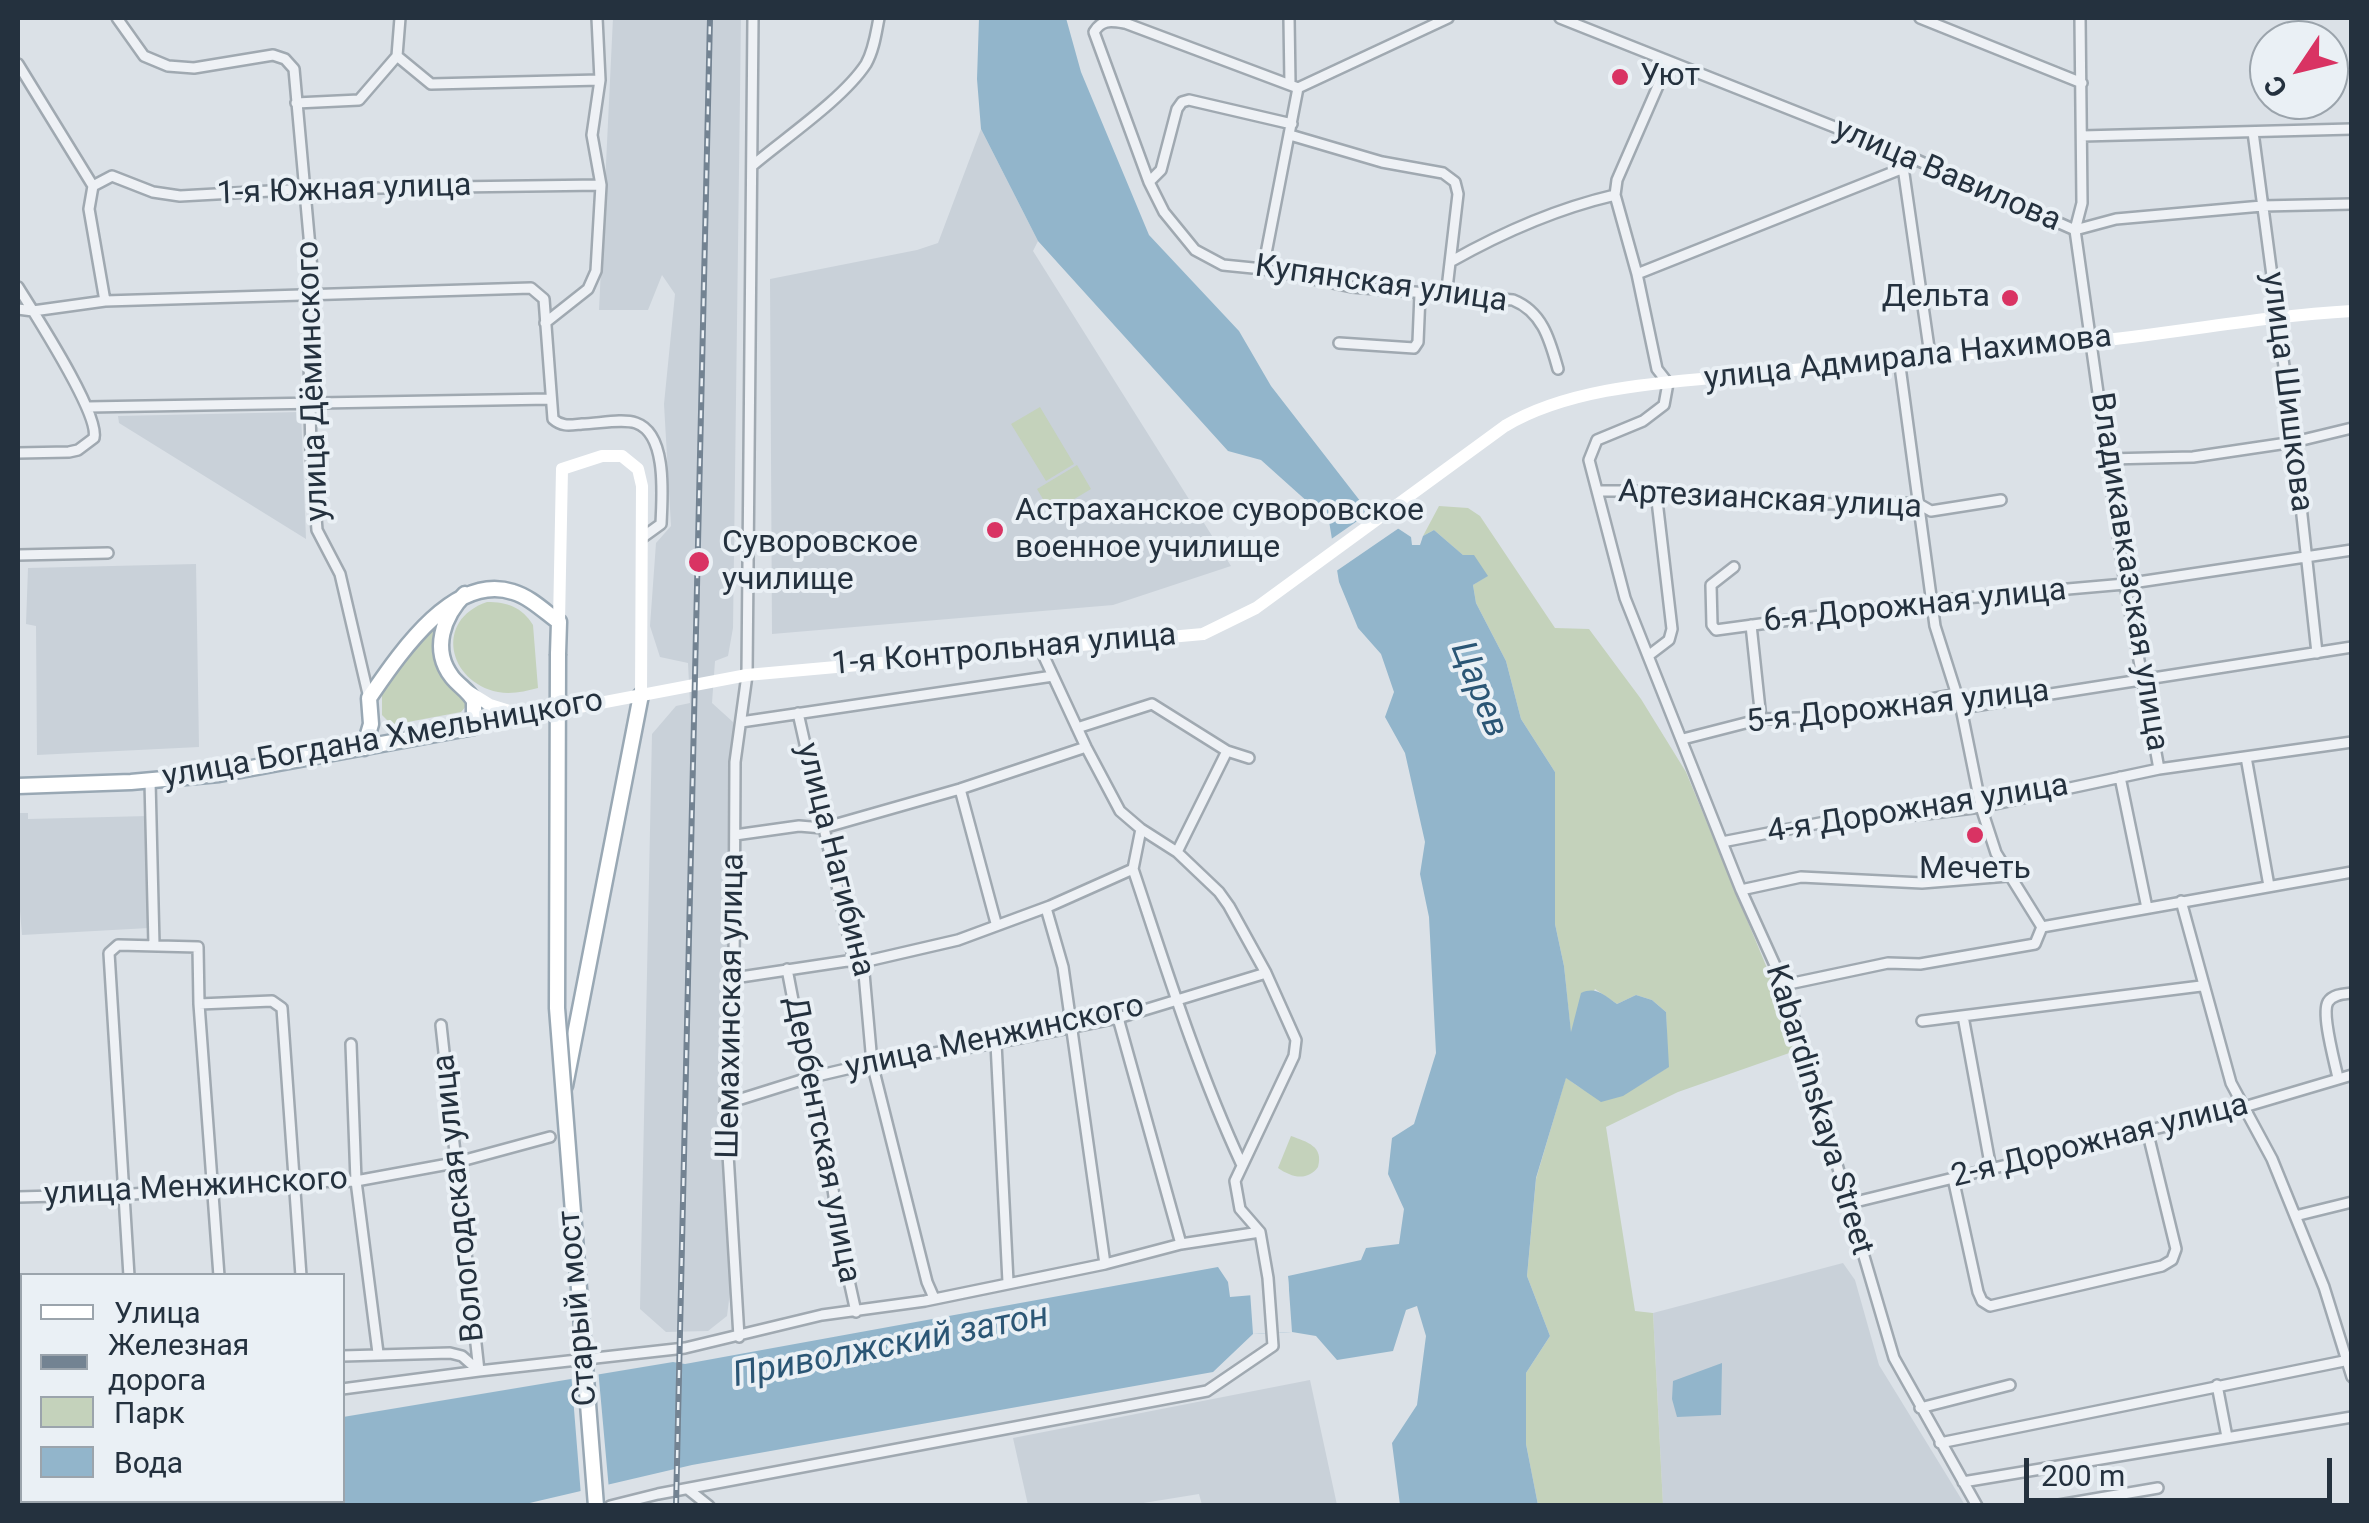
<!DOCTYPE html>
<html>
<head>
<meta charset="utf-8">
<style>
  body { margin:0 }
  #map { position:relative; width:2369px; height:1523px; overflow:hidden; background:#dbe1e7; font-family:Roboto,sans-serif }
  canvas { display:block }
  .frame { position:absolute; inset:0; border:20px solid #24313e; pointer-events:none }
  .legend { position:absolute; left:20px; top:1273px; width:325px; height:230px; box-sizing:border-box; background:#eaf0f5; border:2px solid #9ba4ac; margin:0; padding:12px 18px; list-style:none; font-size:30px; color:#24313e }
  .legend li { display:flex; align-items:center; gap:20px; height:50px }
  .legend b { width:50px; border:2px solid #9ba4ac }
  .north { position:absolute; left:2249px; top:20px; width:100px; height:100px; box-sizing:border-box; background:#eaf0f5; border:2px solid #9ba4ac; border-radius:50%; rotate:235deg; font-size:28px; font-weight:700; line-height:40px; text-align:center; color:#24313e }
  .north::after { content:''; display:block; margin:auto; width:35px; height:45px; background:#d93363; clip-path:polygon(50% 0,100% 100%,50% 72%,0 100%) }
  .scale { position:absolute; left:2024px; top:1458px; width:308px; height:45px; box-sizing:border-box; border:5px solid #24313e; border-top:0; padding-left:12px; font-size:30px; line-height:35px; white-space:nowrap; color:#24313e; -webkit-text-stroke:8px #eaf0f5; paint-order:stroke }
</style>
</head>
<body>
<div id="map">
<canvas width="2369" height="1523"></canvas>
<div class="frame"></div>
<ul class="legend">
<li><b style="height:12px;background:#fff"></b>Улица</li>
<li><b style="height:12px;background:#738392"></b>Железная дорога</li>
<li><b style="height:28px;background:#c4d2bb"></b>Парк</li>
<li><b style="height:28px;background:#92b5cb"></b>Вода</li>
</ul>
<div class="north">С</div>
<div class="scale">200 m</div>
</div>
<script>
const c = document.querySelector('canvas').getContext('2d');
c.lineJoin = 'round';
function fillPath(path, color) { c.fillStyle = color; c.fill(path, 'evenodd'); }
function stroke(path, color, width, dash) { c.strokeStyle = color; c.lineWidth = width; c.lineCap = dash ? 'butt' : 'round'; c.setLineDash(dash || []); c.stroke(path); }
function drawText(font, color, halo, rows, align = 'center') {
  c.font = font + ' Roboto,sans-serif'; c.lineWidth = 8; c.setLineDash([]); c.textBaseline = 'middle'; c.strokeStyle = halo; c.fillStyle = color; for (const [text, x, y, turn = 0] of rows) {
    c.save(); c.translate(x, y); c.rotate((+turn || 0) * Math.PI / 180); c.textAlign = isNaN(turn) ? turn : align; if (halo) c.strokeText(text, 0, 0); c.fillText(text, 0, 0); c.restore();
  }
}
const built = new Path2D(`
  M613,18H741L733,628L728,656L715,661L712,703L733,722L730,1292L727,1316L708,1331L666,1332L640,1309L652,734L676,706L690,703L688,663L660,657L650,626L656,543L671,526L664,404L675,294L662,275L648,310H599Z
  M981,129L1038,241L1033,251L1231,566L1113,605L772,634L770,279L917,250L938,243Z
  M301,412L306,539L119,423L118,416Z
  M196,564L199,747L37,755L36,626L26,624L28,568Z
  M18,813H28V819L148,816L149,928L22,935L18,887Z
  M1843,1263L1855,1280L1879,1365L1965,1505H1663L1653,1313Z
  M1310,1380L1337,1505H1202L1199,1494L1131,1505H1028L1013,1438Z`);
const green = new Path2D(`
  M1040,407L1074,464L1046,481L1011,424Z
  M1077,465L1091,489L1051,513L1037,489Z
  M1439,506L1468,508L1480,516L1555,628L1589,629L1641,699L1686,772L1781,1002L1795,1051L1678,1092L1606,1127L1635,1311L1653,1313L1663,1505H1538L1526,1444V1373L1550,1336L1527,1276L1536,1179L1566,1077C1606,1112 1631,1091 1668,1067L1666,1012L1652,1000L1636,995L1617,1004L1595,989L1571,1034L1564,966L1555,924V772L1521,719L1506,661L1476,603L1473,585L1487,576L1434,530L1423,536Z
  M487,602C507,602 522,607 533,625L538,688C525,691 512,695 498,692C448,682 434,620 487,602Z
  M435,624L439,626L434,655L439,669L467,705L461,712L392,725L382,715V691Z
  M1291,1136C1307,1142 1324,1146 1318,1167C1307,1182 1291,1177 1278,1168Z`);
const water = new Path2D(`
  M979,18H1066L1081,72L1149,235L1239,331L1271,386L1364,506L1411,537L1412,545H1420L1423,536L1434,530L1463,555H1474L1488,576L1473,585L1476,603L1506,661L1521,719L1555,772V924L1564,966L1571,1032L1581,993C1596,986 1604,995 1617,1004L1636,995L1652,1000L1666,1012L1669,1067L1623,1096L1601,1102L1566,1078L1536,1178L1527,1276L1550,1336L1526,1373V1444L1538,1505H1400L1392,1443L1417,1405L1426,1336L1417,1306L1406,1310L1393,1351L1337,1360L1316,1336L1292,1332L1253,1334L1213,1372L692,1465L521,1505H18V1458H22V1500H342L343,1417L673,1362L685,1364L1218,1267L1228,1282L1230,1297L1289,1292L1288,1276L1361,1260L1366,1248L1399,1244L1404,1209L1388,1174L1392,1138L1414,1124L1436,1053L1429,917L1420,874L1425,842L1405,753L1385,717L1394,692L1381,654L1358,628L1339,582L1329,521L1261,460L1228,451L1038,241L981,129L977,79Z
  M1722,1363L1721,1415L1677,1417L1672,1399L1673,1381Z`);
const pier = new Path2D(`
  M1376,508L1402,526L1332,574L1327,542Z
  M1288,1276L1292,1332L1253,1334L1250,1291L1284,1288L1283,1277Z
  M598,1368L609,1490L581,1496L571,1372Z`);
const street = new Path2D(`
  M117,18L144,56L168,66L194,68L273,55L285,59L294,69L314,292L308,309L311,454L317,530L340,574L369,698
  M1289,18L1290,84
  M1448,18L1298,88L1125,23C1111,21 1102,19 1094,32L1149,182L1164,212L1195,250L1223,265L1263,269L1352,287L1513,300C1543,312 1550,341 1558,369
  M1560,18L1910,157L2075,230L2116,219L2262,206L2352,204
  M1920,18L2082,83
  M2080,18L2082,203L2075,230L2125,584L2159,769
  M397,56L400,18
  M1668,63L1617,180L1615,195L1637,274L1657,369L1668,383L1664,405L1643,421L1597,440L1589,460L1625,598L1741,890L1784,985L1894,1358L1977,1506
  M18,64L93,186
  M296,103L359,100L397,56L431,84L600,80
  M2253,132L2294,442L2317,653
  M1290,135L1382,162L1443,173L1455,182L1458,194L1446,297
  M2082,136L2352,129
  M752,166C785,138 843,99 866,64C874,50 876,33 879,18
  M1903,167L1930,355
  M1149,182L1161,170L1177,109L1182,102L1189,100L1292,124
  M93,186L112,176L153,192L180,196L306,189L601,185
  M93,186L89,209L105,301
  M1450,262C1503,232 1555,209 1615,195
  M1263,269L1298,88
  M1637,274L1901,169
  M18,287C34,313 100,414 94,438L78,450L69,452L18,453
  M18,309L33,311L105,301L531,288L544,299L553,419C562,427 570,425 582,424C597,424 622,418 636,423C668,434 662,498 661,524L643,537
  M545,323L588,289L596,271L601,185L592,135L600,80L597,18
  M1339,343L1414,348L1418,342L1420,294
  M1899,359L1935,626L1961,708L1981,807L1996,853L2042,927
  M88,407L550,399
  M2108,459L2193,457L2294,442L2352,428
  M1597,491H1651L1703,499L1810,504L1917,503L1931,511L2001,500
  M18,555L108,553
  M1734,567L1711,585L1712,625L1716,630L1931,601L2125,584L2352,550
  M1751,625L1761,719
  M1040,648L1086,747L1120,811L1141,829L1177,852L1219,892L1229,906L1266,973L1296,1040L1294,1056L1235,1181L1240,1209L1260,1232
  M1648,656L1669,640L1672,629L1656,492
  M798,713L852,952L863,962L872,1063L927,1282L934,1298
  M741,722L1053,676
  M1077,728L1152,704L1227,751L1249,758
  M1683,739L1761,719L1833,717L1947,696L1961,708L2352,647
  M2246,757L2269,886
  M2120,777L2147,908
  M150,781L154,945
  M960,789L996,923
  M735,835L799,826L823,828L960,789L1086,747
  M1722,842L1856,816L1918,815L1981,807L2159,769L2352,742
  M1177,852L1227,751
  M1133,869C1166,968 1197,1068 1241,1163
  M1741,890L1801,877L1922,883L2008,876
  M2181,901L2231,1083L2272,1159L2324,1287L2352,1377
  M1046,908L1063,967L1105,1264
  M787,969L808,1078L829,1163L842,1249L856,1312
  M734,978L847,961L863,962L958,940L1050,906L1133,869L1141,829
  M1784,985L1888,963L1920,964L2035,944L2042,927L2352,872
  M199,1004L272,1001L282,1008L301,1276
  M1963,1016L1991,1169
  M1118,1018L1181,1244
  M1922,1021L2201,986
  M996,1043L1008,1282
  M351,1044L356,1181L378,1353
  M2338,1078C2335,1063 2321,1014 2328,1002C2333,994 2344,994 2352,993
  M725,1104L808,1078L872,1063L996,1043L1118,1018L1266,973
  M1953,1178L1978,1292L1982,1301L1990,1306L2162,1266L2172,1260L2176,1249L2147,1130
  M18,1197L133,1194L292,1182L356,1181L454,1163L550,1137
  M1847,1204L2244,1107L2352,1075
  M2295,1216L2352,1202
  M129,1276L109,953L118,945L198,947L199,1004L219,1276
  M739,1337L725,1104L734,978L735,762L747,675L753,18
  M342,1356L450,1353L462,1356L479,1371L685,1348L822,1315L925,1301L1105,1264L1181,1244L1260,1232
  M2217,1385L2227,1437
  M342,1389L479,1371L441,1025
  M1920,1408L2010,1385
  M18,1413L22,1421
  M1940,1443L2349,1360
  M1963,1482L2352,1417
  M689,1490L709,1506
  M610,1506L658,1494L1207,1391L1273,1346L1268,1278L1260,1232
  M2053,1506L2158,1488`);
const secondary = new Path2D(`
  M559,622L562,469L602,456H622L638,469L642,486L641,695
  M469,692L490,705L522,715
  M474,727L747,675L1203,634L1256,608L1505,426C1577,383 1681,382 1763,373C1871,362 1979,353 2088,342C2176,333 2263,316 2352,311`);
const primary = new Path2D(`
  M364,748L371,724L369,698C398,656 453,572 513,592C530,597 544,611 559,622L558,654
  M18,786L131,782L219,774L474,727V701C468,690 459,686 452,677C431,650 443,616 465,594
  M565,1086L641,695`);
const rail = new Path2D(`
  M676,1506L710,18`);
const primaryBridge = new Path2D(`
  M558,654L557,1008L596,1506`);
const markers = [
  [1620,77,10,"#d93363"],
  [2010,298,10,"#d93363"],
  [995,530,10,"#d93363"],
  [699,562,12,"#d93363"],
  [1975,835,10,"#d93363"]
];
const poiNames = [
  ["Уют",1640,77],
  ["Дельта",1990,298,"right"],
  ["Астраханское суворовское",1015,512],
  ["военное училище",1015,549],
  ["Суворовское",722,544],
  ["училище",722,581],
  ["Мечеть",1975,870,"center"]
];
const streetNames = [
  ["улица Вавилова",1947,176,23],
  ["1-я Южная улица",344,191,-2],
  ["Купянская улица",1381,285,8],
  ["улица Адмирала Нахимова",1908,359,-6],
  ["улица Дёминского",314,381,-92],
  ["улица Шишкова",2286,392,83],
  ["Артезианская улица",1770,501,3],
  ["Владикавказская улица",2128,572,81],
  ["6-я Дорожная улица",1915,607,-6],
  ["1-я Контрольная улица",1004,651,-5],
  ["5-я Дорожная улица",1898,708,-6],
  ["улица Богдана Хмельницкого",383,740,-10],
  ["4-я Дорожная улица",1918,810,-9],
  ["улица Нагибина",834,860,76],
  ["Шемахинская улица",732,1006,-89],
  ["улица Менжинского",995,1038,-12],
  ["Kabardinskaya Street",1818,1110,73],
  ["Дербентская улица",821,1140,79],
  ["2-я Дорожная улица",2100,1142,-14],
  ["улица Менжинского",196,1188,-3],
  ["Вологодская улица",460,1198,-96],
  ["Старый мост",579,1308,-95]
];
const waterNames = [
  ["Царев",1478,690,68],
  ["Приволжский затон",891,1347,-11]
];
fillPath(built, '#c9d1d9');
fillPath(green, '#c4d2bb');
fillPath(water, '#92b5cb');
fillPath(pier, '#dbe1e7');
stroke(street, '#a0a9b1', 14);
stroke(primary, '#99a8b4', 19);
stroke(street, '#eef1f5', 9);
stroke(secondary, '#fff', 12);
stroke(primary, '#fff', 14);
stroke(rail, '#738392', 6);
stroke(rail, '#eaf0f5', 2.5, [8]);
stroke(primaryBridge, '#99a8b4', 19, []);
stroke(primaryBridge, '#fff', 14);
for (const [x, y, r, color] of markers) { const dot = new Path2D(); dot.arc(x, y, r, 0, 2 * Math.PI); c.fillStyle = color; c.fill(dot); stroke(dot, '#eaf0f5', 4); }
drawText('32px', '#24313e', '#eaf0f5', poiNames, 'left');
drawText('32px', '#24313e', '#eaf0f5', streetNames);
drawText('italic 35px', '#2b5675', '#eaf0f5', waterNames);
</script>
</body>
</html>
